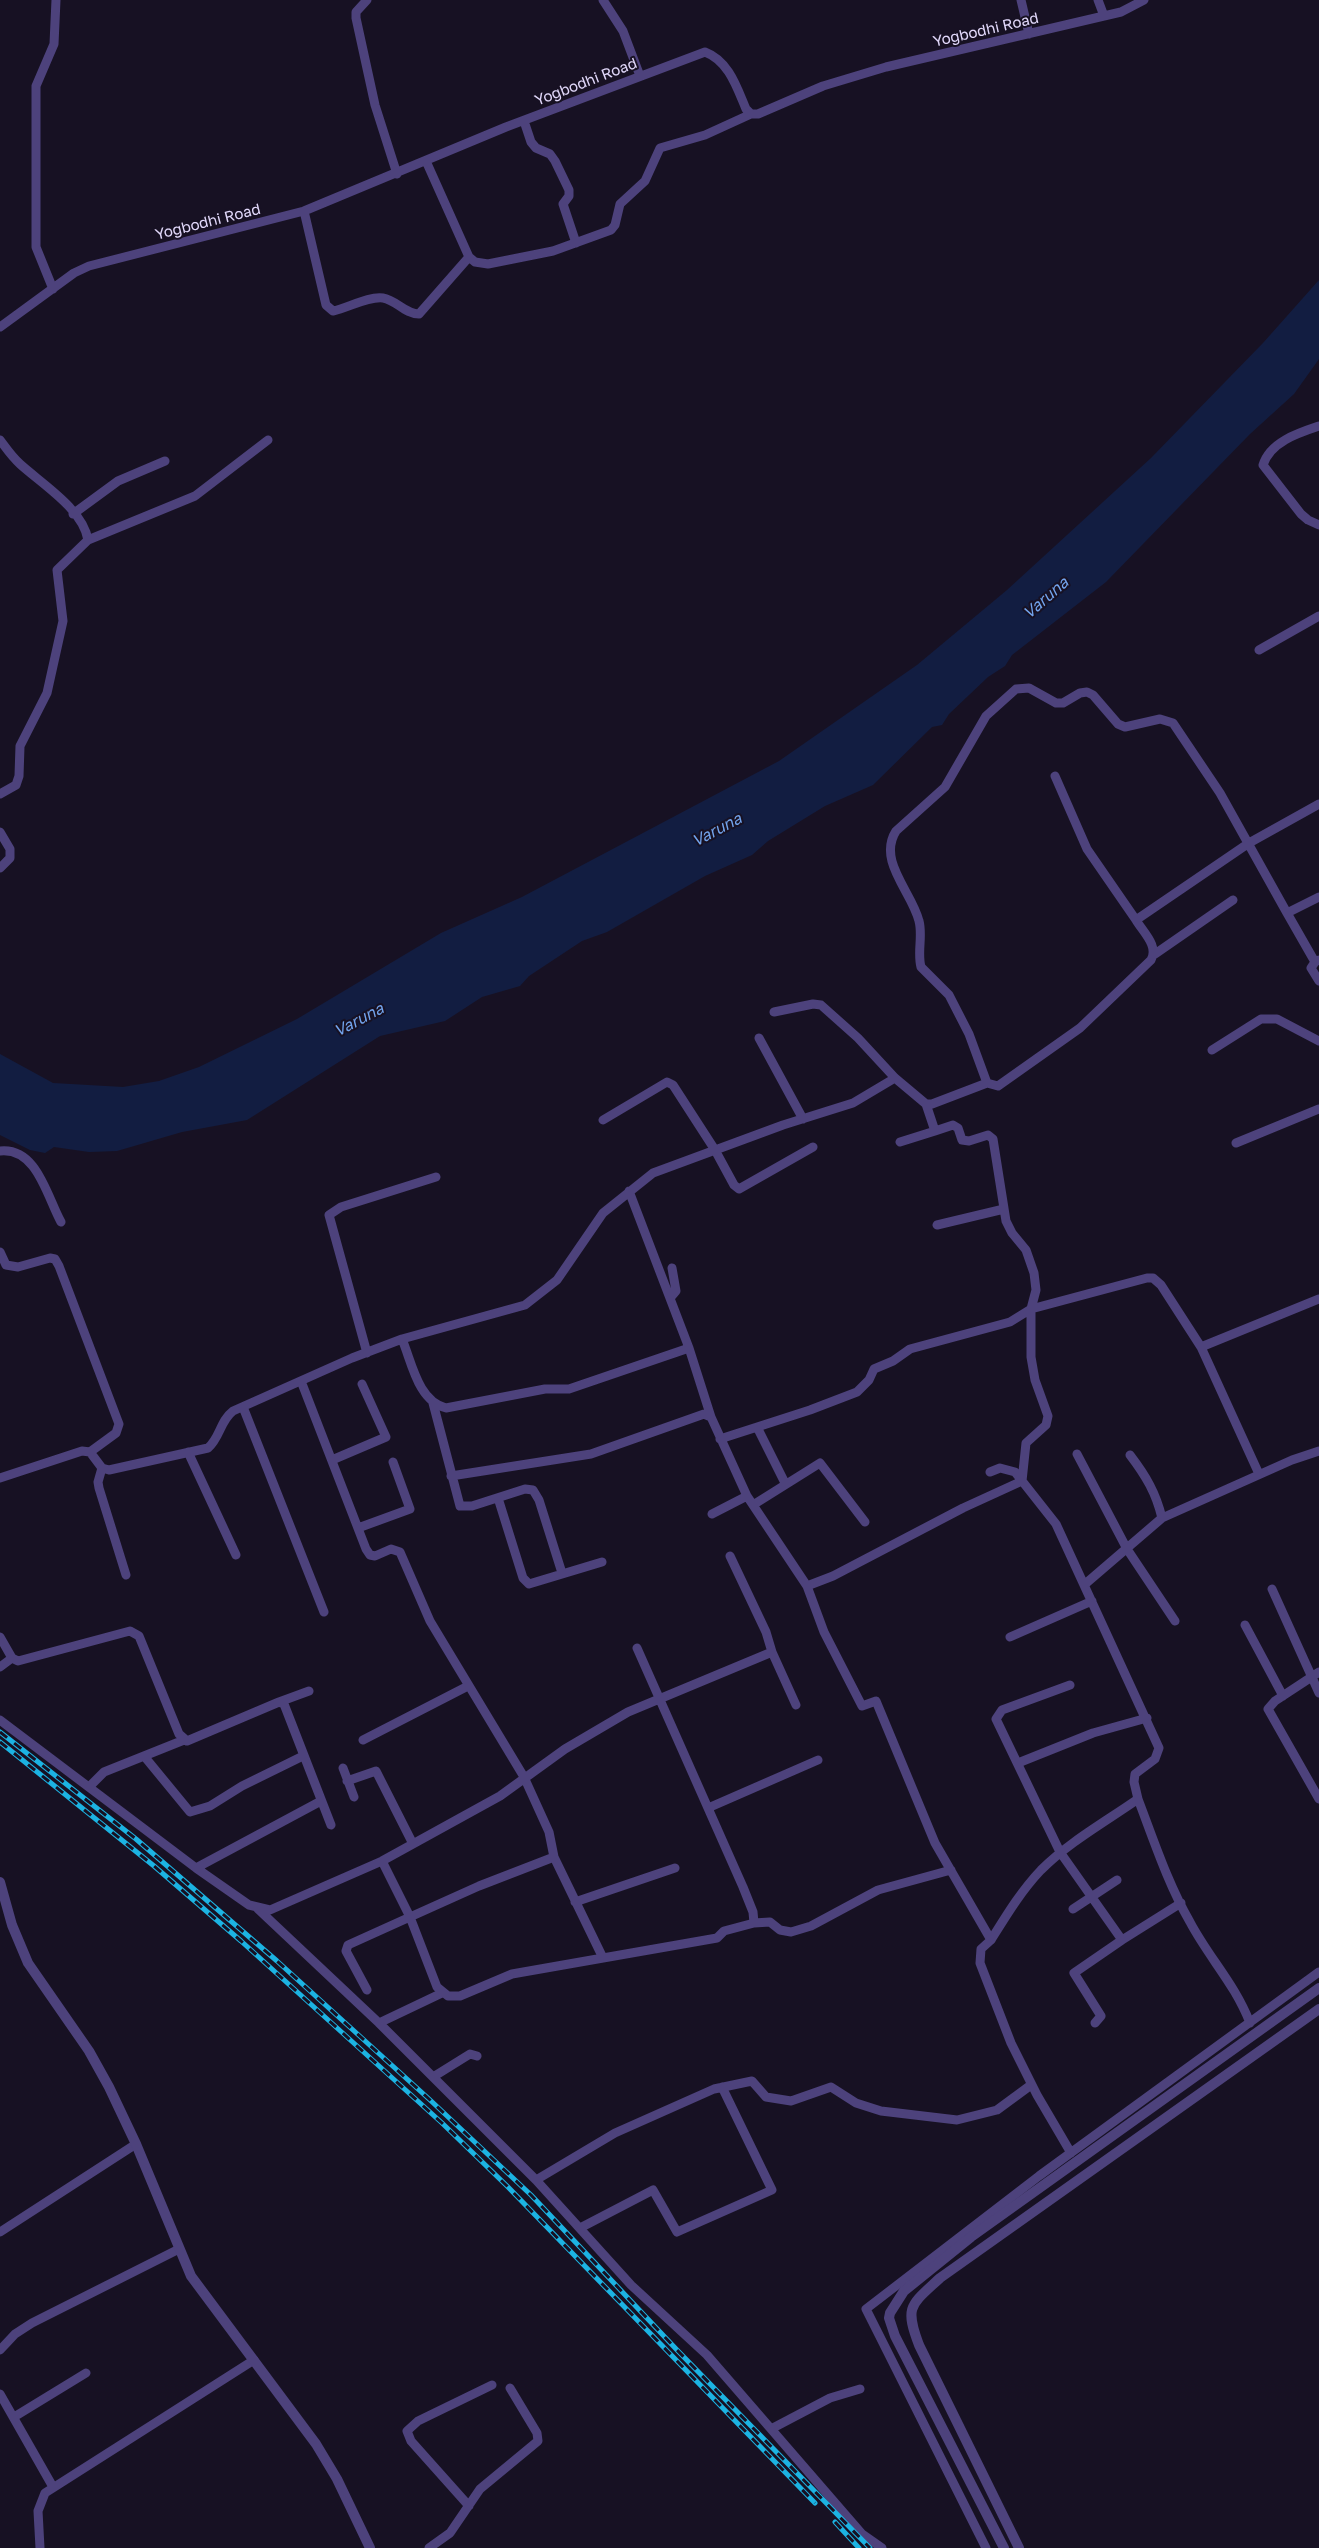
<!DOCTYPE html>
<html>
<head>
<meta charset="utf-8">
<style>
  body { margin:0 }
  canvas { display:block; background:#171123 }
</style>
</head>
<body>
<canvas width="1319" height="2548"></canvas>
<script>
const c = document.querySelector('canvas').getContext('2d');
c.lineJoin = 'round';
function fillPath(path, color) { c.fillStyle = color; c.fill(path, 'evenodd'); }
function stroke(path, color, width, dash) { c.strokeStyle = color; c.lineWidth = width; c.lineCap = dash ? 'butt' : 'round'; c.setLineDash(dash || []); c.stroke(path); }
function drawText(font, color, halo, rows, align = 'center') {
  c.font = font + ' "Golos Text",sans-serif'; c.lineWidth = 4; c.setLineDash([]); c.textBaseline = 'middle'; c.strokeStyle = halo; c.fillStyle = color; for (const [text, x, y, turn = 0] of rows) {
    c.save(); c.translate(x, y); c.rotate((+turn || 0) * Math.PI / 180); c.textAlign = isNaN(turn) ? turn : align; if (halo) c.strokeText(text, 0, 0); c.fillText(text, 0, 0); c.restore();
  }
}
const water = new Path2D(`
  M1319,280V359L1294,394L1250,434L1106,582L1012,655L1005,666L988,677L949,714L942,725L932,727L873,785L825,806L768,841L752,855L705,876L607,932L582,941L529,976L520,986L482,997L445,1021L380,1036L247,1120L182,1132L117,1151L89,1152L54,1147L45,1153L30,1150L0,1135V1054L53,1083L123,1087L159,1081L199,1067L297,1019L441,933L522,897L779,761L917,665L1007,590L1151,458L1263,343Z`);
const minor = new Path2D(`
  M367,0L356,12V18L375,105L397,174
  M603,0L623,31L640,76
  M1021,0L1029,34
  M1098,0L1104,16
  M524,121L531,142L536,148L550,154L555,161L569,190V196L563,204L576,243
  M426,161L469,257L475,262L488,264L553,251L611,230L615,225L620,204L645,181L660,148L705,135L751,114
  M304,211L326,305L333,311C348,308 368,296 383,298C396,300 405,314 419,314L469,257
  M53,289L36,247V86L54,44L56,0
  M0,327L74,273L89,266L304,211L506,127L705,52C729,61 737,88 746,109L751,114H758L823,86L886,67L1121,12L1144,0
  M1319,426C1298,433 1270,442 1263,465L1301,514L1308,520L1319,525
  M0,440C6,448 12,457 20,464C42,484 83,509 88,540L57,570L63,621L47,693L20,746L19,776L16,785L0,794
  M73,514L118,481L165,461
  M88,540L195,496L268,440
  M1259,650L1319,616
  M1055,776L1087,849L1136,920L1249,843L1319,804
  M0,832L10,849V858L0,868
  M1287,913L1315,962L1319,960
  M1136,920C1143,932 1159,946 1151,960L1080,1028L998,1086L987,1083L969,1034L949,995L921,967C917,952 923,936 919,921C912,892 877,861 896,831L945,787L986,716L1016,689L1029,688L1056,703H1063L1080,693L1087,692L1093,695L1118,724L1125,727L1160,719L1173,723L1220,793L1287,913L1319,897
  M1155,954L1233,900
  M1315,962L1311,968L1319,981
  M774,1012L813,1004L821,1005L858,1038L895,1078L926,1104H932L987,1083
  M759,1038L803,1119
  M1212,1050L1261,1019H1277L1319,1041
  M603,1120L667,1082L673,1085L715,1150L734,1185L739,1189L813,1147
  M900,1142L935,1131L926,1104
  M1236,1143L1319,1109
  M0,1151C37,1147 47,1197 61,1222
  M629,1191L689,1348L711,1417
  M937,1225L1004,1209
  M0,1252L6,1265L18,1267L50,1258L55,1259L59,1266L119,1424L116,1433L90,1452
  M670,1298L676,1291L672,1268
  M402,1339C412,1363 418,1401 446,1408L545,1389H569L689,1348
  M367,1353L329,1215L341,1207L436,1177
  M301,1381L366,1549L370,1555L375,1556L391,1549L400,1552L430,1621L524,1777L549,1832L554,1857L603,1958L717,1938L724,1931L754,1923L770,1922L780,1930L791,1932L811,1926L878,1890L951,1870
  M433,1403L460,1506H472L525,1489L533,1490L539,1500L562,1573
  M243,1407L324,1612
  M757,1427L785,1483
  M720,1439L810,1410L857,1392L869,1380L874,1369L893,1361L910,1349L1010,1322L1031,1309L1036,1290L1034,1273L1026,1250L1012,1233L1006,1221L993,1139L988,1135L969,1141L962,1140L958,1128L953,1125L935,1131
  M188,1452L236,1555
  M1077,1454L1127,1549L1175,1621
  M332,1460L386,1437L362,1384
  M102,1468L98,1482L99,1488L126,1575
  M990,1472L1000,1468L1015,1472L1056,1524L1159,1748L1155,1759L1135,1774L1134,1782L1138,1799C1105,1822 1069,1842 1041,1870C1021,1891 1006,1916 991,1940
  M1259,1474L1201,1347L1319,1299
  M451,1476L591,1454L704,1414L711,1417L747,1496L807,1586L824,1632L862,1706L876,1701L935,1843L991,1940L981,1949L980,1963L1011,2043L1037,2095L1071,2153
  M0,1478L82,1451L90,1452L102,1468L109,1470L208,1448C220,1438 220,1421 233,1411L352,1358L402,1339L525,1305L557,1280L603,1213L653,1173L783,1125L853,1103L895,1078
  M498,1498L523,1578L529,1584L602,1562
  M753,1505L820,1463L865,1522
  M712,1514L747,1496
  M1162,1518L1292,1460L1319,1451
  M358,1528L410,1509L393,1462
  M1084,1585L1162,1518C1156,1493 1146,1476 1130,1455
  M807,1586L833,1576L963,1508L1022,1481L1026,1443L1046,1425L1048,1416L1035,1380L1031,1357V1309L1147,1278H1153L1161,1285L1201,1347
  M1272,1589L1319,1693
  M1245,1625L1283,1696
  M0,1637L12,1658L18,1661L130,1631L139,1636L179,1734L187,1741L279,1702L284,1704L331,1825
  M1010,1637L1092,1601
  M637,1648L743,1887L753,1912L754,1923
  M772,1652L796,1705
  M0,1667L12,1658
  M1319,1672L1275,1701L1268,1709L1319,1799
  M1070,1685L1002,1710L996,1719L1060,1852L1122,1940L1181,1903
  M279,1702L309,1691
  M0,1720L196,1868L249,1905L270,1910L382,1861L500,1796L565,1749L628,1712L772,1652L766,1632L730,1556
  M363,1740L468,1686
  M144,1756L190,1812L210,1806L242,1786L303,1756
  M1018,1763L1093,1733L1147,1718
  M343,1768L354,1797
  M347,1781L376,1771L413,1844
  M90,1786L104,1772L184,1740
  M1138,1799C1154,1841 1168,1884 1190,1922C1209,1958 1235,1984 1250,2023
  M708,1808L818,1760
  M382,1861L410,1917L479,1886L554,1857
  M196,1868L321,1801
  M575,1902L675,1868
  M258,1909L379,2023L536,2180L631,2285L707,2355L862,2534L882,2548
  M1073,1909L1117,1880
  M367,1990L346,1951L348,1945L410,1917L437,1987L448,1996H460L512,1974L603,1958
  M379,2023L442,1993
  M1095,2023L1101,2016L1074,1973L1122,1940
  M433,2077L470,2054L477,2056
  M536,2180L615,2133L714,2089L752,2081L766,2097L791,2101L831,2087L856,2103L881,2111L957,2120L997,2110L1031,2085
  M580,2228L653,2190L677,2232L772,2190L722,2087
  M0,2232L136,2144
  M0,2350L15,2334L32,2323L179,2249
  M0,2394L53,2487
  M14,2417L86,2373
  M771,2429L830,2398L860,2389
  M469,2506L411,2441L407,2431L418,2421L492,2385
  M40,2548L38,2511L45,2493L254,2360
  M429,2548L450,2533L480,2489L538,2441L537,2433L510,2388
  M986,2548L866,2309L1039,2176L1319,1972`);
const tertiary = new Path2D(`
  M0,1882L12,1925L28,1963L89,2051L109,2087L136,2144L191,2276L316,2444L337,2479L370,2548
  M1004,2548L895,2336L889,2318L890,2313L904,2291L971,2237L1319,1988
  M1019,2548L919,2345C904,2306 911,2305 940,2278L1319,2009`);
const rail = new Path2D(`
  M0,1732L136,1839L277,1961L429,2099L531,2195L677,2350L870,2548
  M0,1742L154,1866L241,1941L442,2123L507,2186L815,2503
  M835,2522L859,2548`);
const streetNames = [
  ["Yogbodhi Road",986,30,-13],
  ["Yogbodhi Road",586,82,-21],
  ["Yogbodhi Road",208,222,-14]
];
const waterNames = [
  ["Varuna",1046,598,-41],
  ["Varuna",717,830,-28],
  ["Varuna",359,1020,-28]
];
fillPath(water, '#121d41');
stroke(minor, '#4d427c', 9);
stroke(tertiary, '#4d427c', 10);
stroke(rail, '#1cb3e2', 5);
stroke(rail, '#171123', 3, [9]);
drawText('15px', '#e1d8fa', '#171123', streetNames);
drawText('italic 16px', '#73a4ed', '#171123', waterNames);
</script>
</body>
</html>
